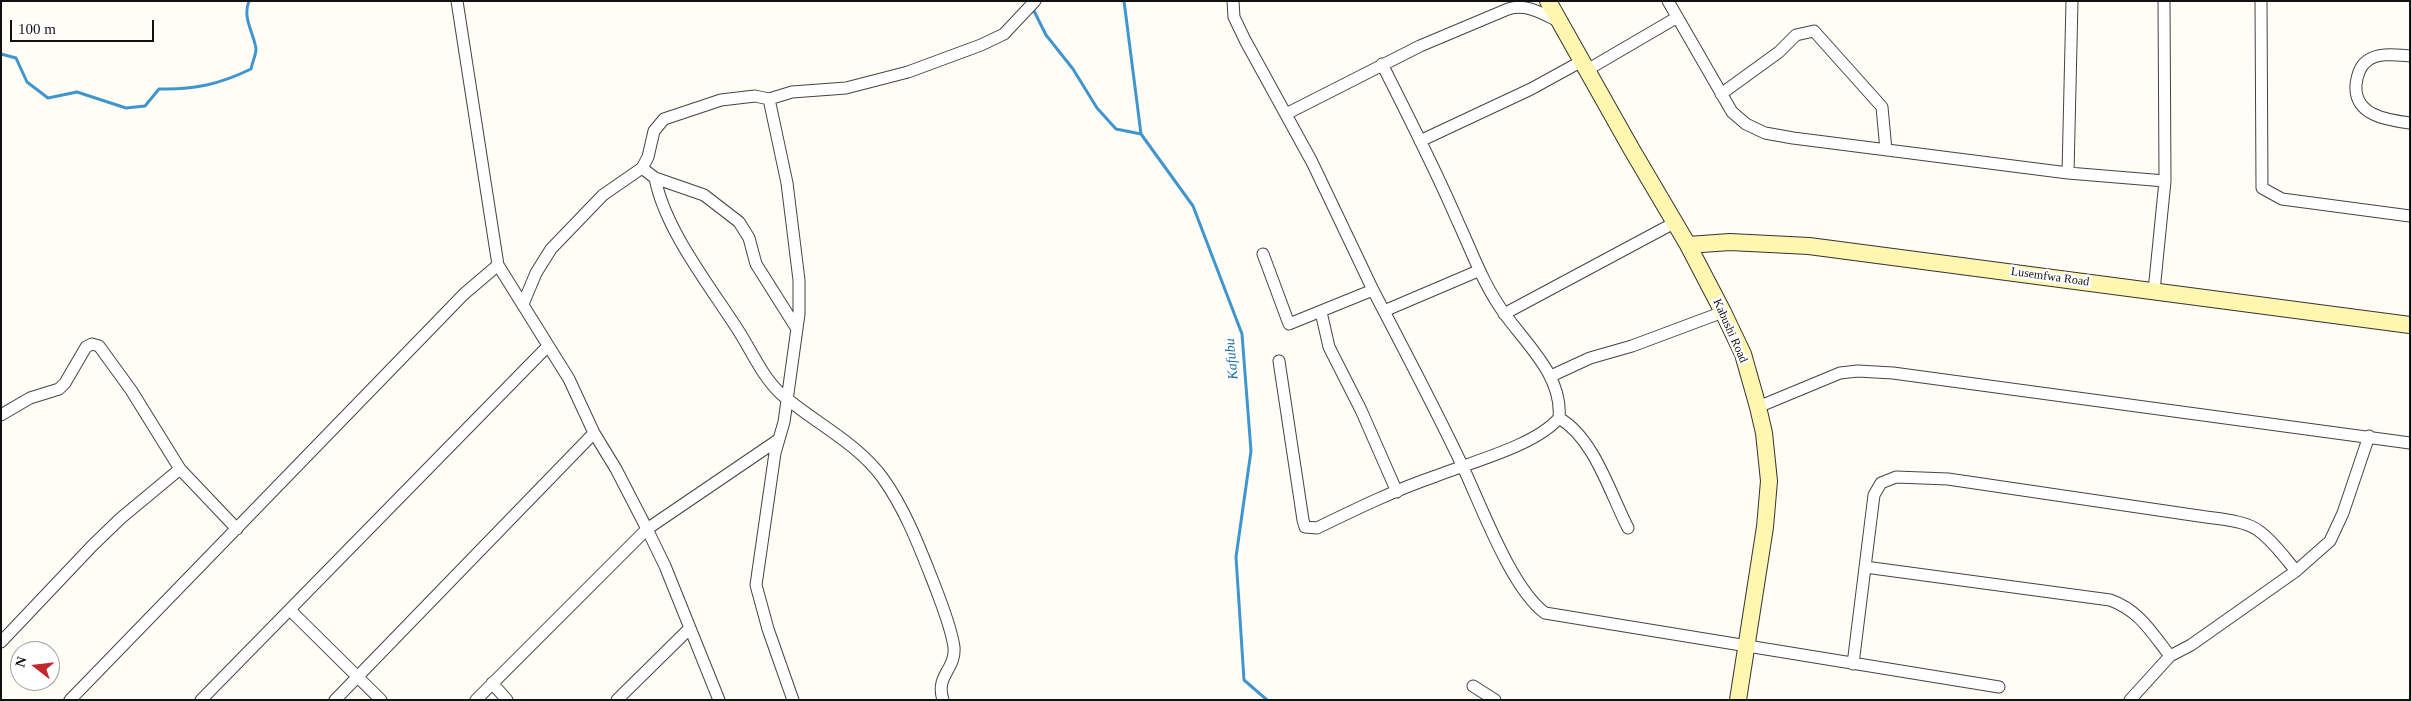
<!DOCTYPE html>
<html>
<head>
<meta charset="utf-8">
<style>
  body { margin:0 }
  #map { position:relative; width:2411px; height:701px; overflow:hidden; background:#fffdf5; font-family:"Times New Roman",serif }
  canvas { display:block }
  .frame { position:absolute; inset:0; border:2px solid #111; pointer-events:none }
  .north { position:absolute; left:10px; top:641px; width:50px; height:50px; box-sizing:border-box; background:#fff; border:1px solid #a0a0a0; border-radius:50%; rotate:286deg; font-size:14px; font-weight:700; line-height:20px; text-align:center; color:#111 }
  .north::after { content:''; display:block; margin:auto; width:18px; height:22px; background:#c4262e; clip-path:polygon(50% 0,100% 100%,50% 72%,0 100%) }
  .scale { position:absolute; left:10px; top:20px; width:144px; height:22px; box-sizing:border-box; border:2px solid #111; border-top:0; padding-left:6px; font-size:15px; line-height:18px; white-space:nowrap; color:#111; -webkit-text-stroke:4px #fff; paint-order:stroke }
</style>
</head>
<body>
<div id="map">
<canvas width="2411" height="701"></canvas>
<div class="frame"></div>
<div class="north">N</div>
<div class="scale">100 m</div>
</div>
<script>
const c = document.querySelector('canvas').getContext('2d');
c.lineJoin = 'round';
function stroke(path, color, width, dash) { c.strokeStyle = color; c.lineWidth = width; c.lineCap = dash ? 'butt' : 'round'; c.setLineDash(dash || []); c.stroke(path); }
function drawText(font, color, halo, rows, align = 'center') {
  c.font = font + ' "Times New Roman",serif'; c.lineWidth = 5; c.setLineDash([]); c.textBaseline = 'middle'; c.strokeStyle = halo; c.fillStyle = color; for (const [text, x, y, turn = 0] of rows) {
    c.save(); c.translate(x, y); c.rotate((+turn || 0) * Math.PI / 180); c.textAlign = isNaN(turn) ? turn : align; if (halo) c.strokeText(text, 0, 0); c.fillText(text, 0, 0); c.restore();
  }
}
const stream = new Path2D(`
  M1026,1L1033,9L1046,35L1073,69L1097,108L1116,129L1141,134
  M1124,1L1141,134L1193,206L1242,334L1251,451L1236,557L1244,680L1267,700
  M1,54L16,58L27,82L48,98L77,92L126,108L145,106L159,89C194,90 220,84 251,69C252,63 256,55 256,49C254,33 242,18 249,1`);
const street = new Path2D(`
  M457,1L498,265L569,379L594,433L616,469L647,529L665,566L719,700
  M1233,1L1234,17L1245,40L1312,162L1373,290
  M1668,1L1732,112L1746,124L1765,133L1793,138L2068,173L2165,181
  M2261,1L2262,188L2282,199L2410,216
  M2410,56C2397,55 2378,52 2367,61C2360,66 2357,76 2356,85C2354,115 2386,120 2410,123
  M1587,70L1676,18
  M1721,94L1779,52L1796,35L1814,31L1882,107L1886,150
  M769,99L787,183L799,280V314L784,422L775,453L756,585L768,629L793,700
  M1286,114L1420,46L1508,9C1527,3 1543,14 1560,22
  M1420,141L1531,89L1582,61
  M642,168L655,178L704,195L739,222L749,238L756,264L797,329
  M2068,173L2072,1
  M655,178C665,230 710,286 738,330C751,350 762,376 780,393C813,422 855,441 882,477C906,510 921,551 936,589C943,608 951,627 954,647C956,670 935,675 943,700
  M1263,254L1289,324L1373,290C1403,348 1434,406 1462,465C1481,505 1511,588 1545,613L1999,687
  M2154,291L2165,181L2164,1
  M523,304L536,273L551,249L603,195L642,168L648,157L654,131L664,119L721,100L755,96L769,99L792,92L846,88L908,72L981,45L1004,34L1035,1
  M1384,311L1478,271
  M1321,312L1329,347L1361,410L1397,492
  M1504,314L1674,223
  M1279,361L1303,520L1305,527L1317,528C1356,509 1395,490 1436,476C1471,462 1535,446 1559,418C1563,376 1526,344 1504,313C1483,284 1473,254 1458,222C1435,168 1408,116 1382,64
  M1551,376L1590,358L1632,346L1723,312
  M1758,407L1840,373L1858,371L1893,373L2410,443
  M1,415L30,398L59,389L65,383L86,347L92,344L99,346L131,390L180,469L237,529
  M1559,418C1594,438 1610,493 1628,528
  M1865,567L2110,600C2139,610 2152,633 2170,656
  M291,611L381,700
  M1,642L93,545L121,518L180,469
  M1853,664L1874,495L1881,483L1896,477L1948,479L2199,516C2217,519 2245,520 2259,531C2274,542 2285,558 2296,571
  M492,683L507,700
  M1473,686L1495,700
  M70,700L464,294L498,265
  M201,700L548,346
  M335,700L594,433
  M476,700L647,529L778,440
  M617,700L690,628
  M2130,700L2170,656L2191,645L2296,571L2330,541L2343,513L2369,436`);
const secondary = new Path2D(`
  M1548,1L1632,150L1688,245L1723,312L1743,354L1758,407L1764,433L1769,481L1765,527L1738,700
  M1688,245L1730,242L1809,246L2410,325`);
const streetNames = [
  ["Lusemfwa Road",2050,277,8],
  ["Kabushi Road",1730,331,66]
];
const waterNames = [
  ["Kafubu",1232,359,-95]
];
stroke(stream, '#3f96cf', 3);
stroke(street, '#444', 13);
stroke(secondary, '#333', 18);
stroke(street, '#fff', 11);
stroke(secondary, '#fff6b0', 16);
drawText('12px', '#111', '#fff', streetNames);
drawText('italic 14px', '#1768a6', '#fff', waterNames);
</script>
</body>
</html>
